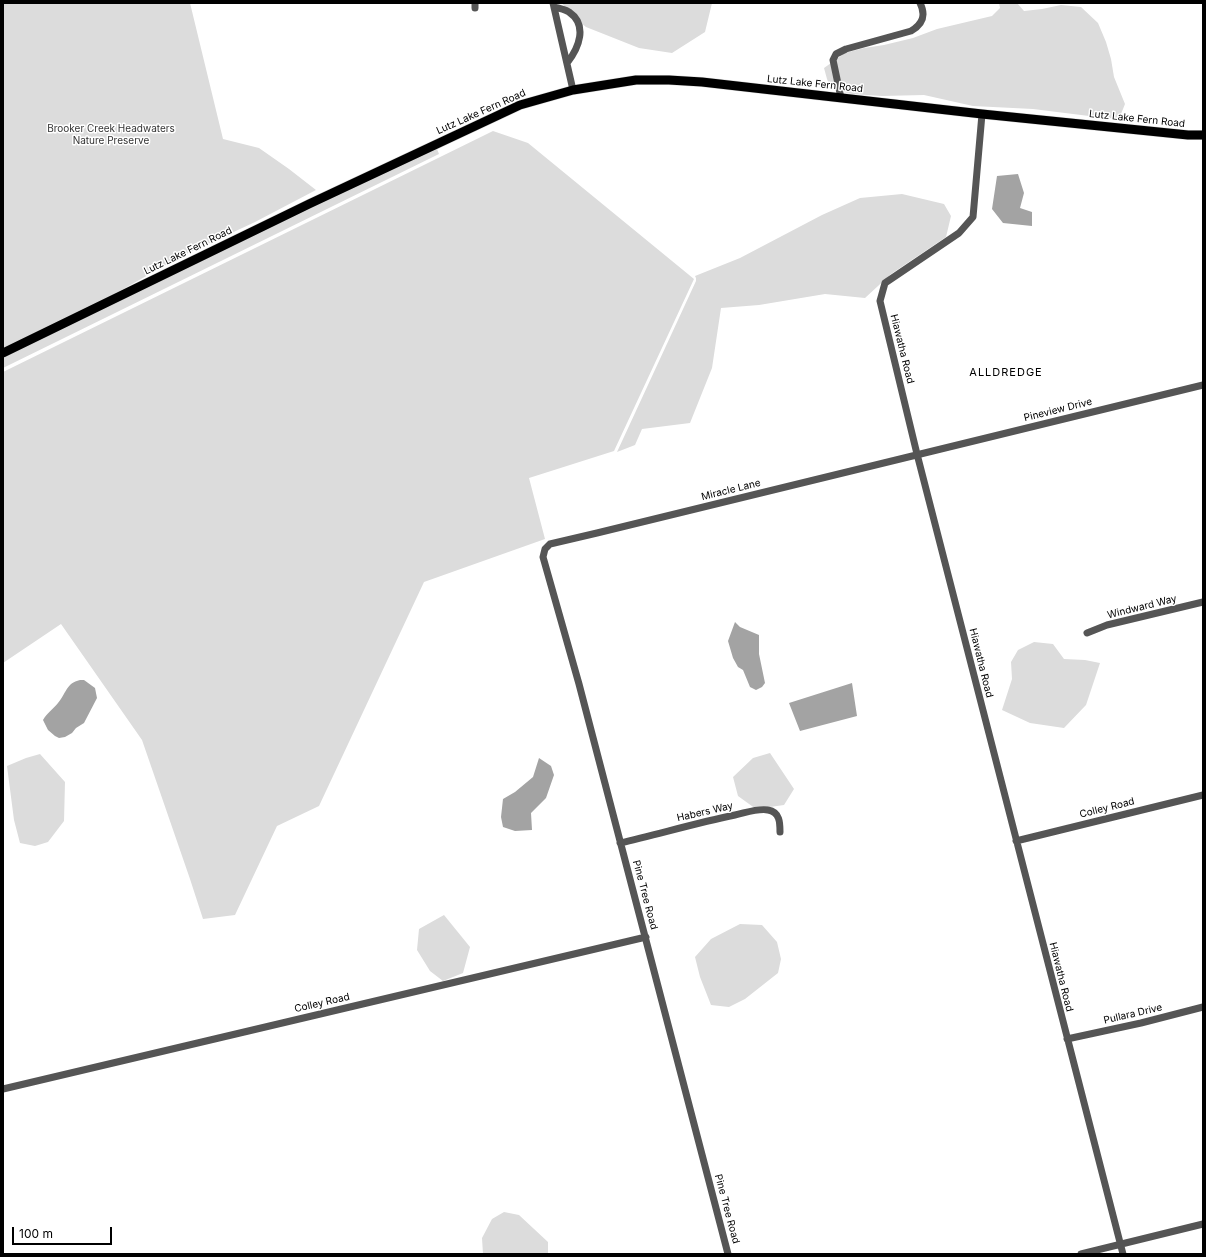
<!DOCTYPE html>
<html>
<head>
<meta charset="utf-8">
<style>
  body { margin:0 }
  #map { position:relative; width:1206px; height:1257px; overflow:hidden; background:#fff; font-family:Inter,sans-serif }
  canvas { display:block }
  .frame { position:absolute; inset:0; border:4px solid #000; pointer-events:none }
  .scale { position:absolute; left:12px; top:1227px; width:100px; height:18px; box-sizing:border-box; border:2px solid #000; border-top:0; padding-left:5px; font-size:12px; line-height:14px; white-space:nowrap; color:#000; -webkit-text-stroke:3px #fff; paint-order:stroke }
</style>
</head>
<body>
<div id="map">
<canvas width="1206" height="1257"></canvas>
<div class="frame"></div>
<div class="scale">100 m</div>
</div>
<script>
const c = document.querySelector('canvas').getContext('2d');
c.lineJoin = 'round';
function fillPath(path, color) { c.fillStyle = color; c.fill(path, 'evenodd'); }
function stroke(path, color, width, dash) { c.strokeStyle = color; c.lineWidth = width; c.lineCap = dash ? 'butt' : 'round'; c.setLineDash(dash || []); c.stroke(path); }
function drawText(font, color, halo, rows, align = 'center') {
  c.font = font + ' Inter,sans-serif'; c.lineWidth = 3; c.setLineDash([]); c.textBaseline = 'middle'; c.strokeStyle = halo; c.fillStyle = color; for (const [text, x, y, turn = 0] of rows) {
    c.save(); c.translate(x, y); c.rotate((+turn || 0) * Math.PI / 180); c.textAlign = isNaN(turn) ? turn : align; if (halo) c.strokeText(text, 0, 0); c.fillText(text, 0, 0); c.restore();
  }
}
const green = new Path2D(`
  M3,3H190L223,139L259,148L289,169L316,190L255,222L178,258L104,300L3,352Z
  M562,3H712L705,32L672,53L639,48L586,27L570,14Z
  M999,3H1017L1024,11L1042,9L1061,5L1081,7L1098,23L1106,42L1111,59L1114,77L1125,104L1119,119L1089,116L1033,109L973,106L924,95L882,96L852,94L831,89L827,79L824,68L845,53L864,48L884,45L913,38L937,29L992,16L1000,8Z
  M493,131L528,143L694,279L614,451L529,478L545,539L424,582L319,806L277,826L235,915L203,919L190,879L142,740L61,624L3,663V372Z
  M437,149L439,154L3,368V357L311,208Z
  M902,194L944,204L951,216L946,237L891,274L865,298L825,294L759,305L721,308L712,368L690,423L642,429L635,445L617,452L696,281V278L695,276L740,258L822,215L860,198Z
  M1034,642L1053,644L1064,659L1085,660L1100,663L1086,705L1064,728L1030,723L1002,710L1012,679L1011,662L1018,650Z
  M770,753L794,789L784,805L756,809L738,796L733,777L753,758Z
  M40,754L65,782L64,821L48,842L35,846L20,843L14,820L7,766L26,758Z
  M444,915L470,947L463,973L443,981L430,971L417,950L419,929Z
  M740,924L762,925L777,942L781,959L778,973L745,999L729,1007L711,1005L700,977L695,957L711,939Z
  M504,1212L519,1215L548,1242V1254H483L482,1238L492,1219Z`);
const water = new Path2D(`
  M1018,174L1024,193L1020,208L1032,212V226L1003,223L992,209L997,176Z
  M735,622L740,627L759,635V654L765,683L762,687L756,690L750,687L743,670L738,667L733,658L728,641Z
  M80,680H84L95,688L97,698L84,723L76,728L72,733L65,737L59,738L55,736L48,730L43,720C47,713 53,709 58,703C66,694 66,683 80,680Z
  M852,683L857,716L800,731L789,703Z
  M539,758L551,766L554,775L546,798L531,813L532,830L515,831L503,827L501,817L503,799L515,792L533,777Z`);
const minor = new Path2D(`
  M475,3V8
  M553,3L573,90
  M554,7C559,8 564,9 569,12C588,25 579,48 567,63
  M841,98L833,60L836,54L846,49L911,31C923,24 926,15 920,3
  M982,114L973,217L959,233L885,283L880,301L917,454L1123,1254
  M1087,633L1107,625L1203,602
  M1016,841L1203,795
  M620,843C659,834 696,823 735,815C745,813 758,808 768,810C780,812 780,823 780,832
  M1067,1039L1141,1023L1203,1007
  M3,1089L646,937
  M728,1254L579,684L543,557L545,549L550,544L597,533L1203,385
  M1081,1254L1203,1224`);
const major = new Path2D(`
  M3,353L309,204L520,105L573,90L636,80H669L702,82L982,114L1188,135H1203`);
const streetNames = [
  ["Lutz Lake Fern Road",815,84,6],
  ["Lutz Lake Fern Road",481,112,-24],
  ["Lutz Lake Fern Road",1137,119,6],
  ["Lutz Lake Fern Road",188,251,-26],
  ["Hiawatha Road",902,349,76],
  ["Pineview Drive",1058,410,-14],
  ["Miracle Lane",731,490,-14],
  ["Windward Way",1142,607,-14],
  ["Hiawatha Road",981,663,76],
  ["Colley Road",1107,808,-14],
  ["Habers Way",705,812,-13],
  ["Pine Tree Road",645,895,75],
  ["Hiawatha Road",1061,977,76],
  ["Colley Road",322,1003,-13],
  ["Pullara Drive",1133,1014,-13],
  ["Pine Tree Road",727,1209,75]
];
const parkNames = [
  ["Brooker Creek Headwaters",111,129],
  ["Nature Preserve",111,141]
];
const neighbourhoodNames = [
  ["ALLDREDGE",1006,373]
];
fillPath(green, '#dcdcdc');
fillPath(water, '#a3a3a3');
stroke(major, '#dbdbdb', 10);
stroke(minor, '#555', 7);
stroke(major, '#000', 9);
drawText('10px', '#000', '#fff', streetNames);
drawText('10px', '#333', '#fff', parkNames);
c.letterSpacing = '1px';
drawText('11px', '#000', '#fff', neighbourhoodNames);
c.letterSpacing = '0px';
</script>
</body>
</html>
